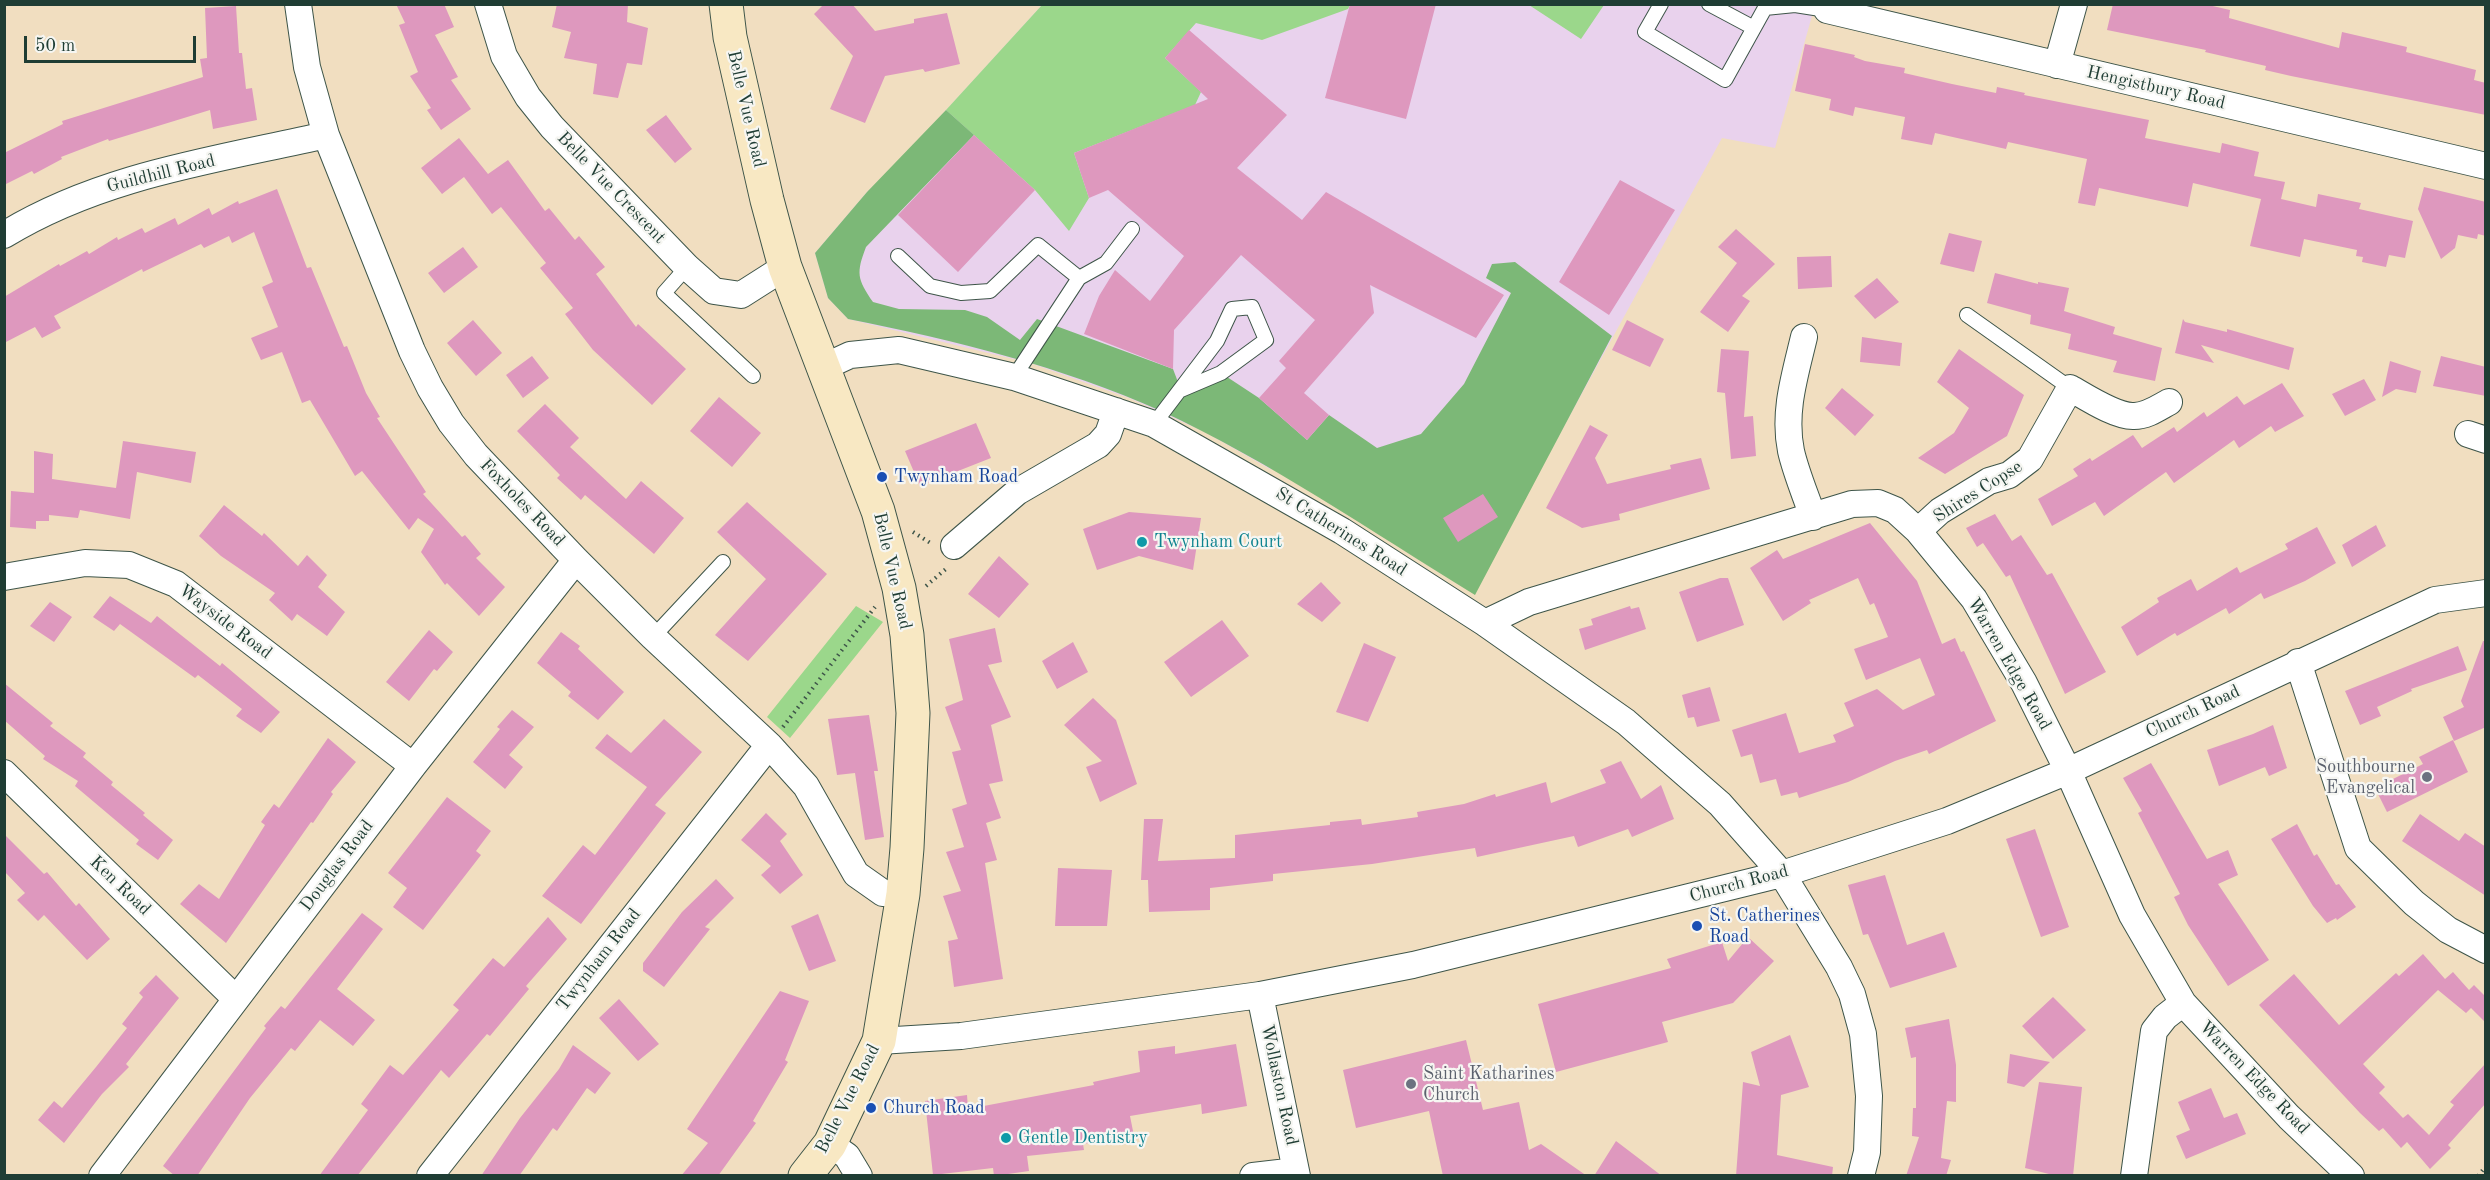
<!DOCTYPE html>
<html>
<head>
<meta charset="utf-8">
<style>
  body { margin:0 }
  #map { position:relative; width:2490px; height:1180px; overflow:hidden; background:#f1dec0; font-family:"Old Standard TT",serif }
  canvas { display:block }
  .frame { position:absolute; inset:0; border:6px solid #1f3d34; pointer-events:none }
  .scale { position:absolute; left:24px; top:36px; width:172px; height:27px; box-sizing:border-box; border:3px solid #1f3d34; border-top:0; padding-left:8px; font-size:18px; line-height:21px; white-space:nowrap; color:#1f3d34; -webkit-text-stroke:4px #f6f6f2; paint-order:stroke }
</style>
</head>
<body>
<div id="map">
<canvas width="2490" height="1180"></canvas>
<div class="frame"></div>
<div class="scale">50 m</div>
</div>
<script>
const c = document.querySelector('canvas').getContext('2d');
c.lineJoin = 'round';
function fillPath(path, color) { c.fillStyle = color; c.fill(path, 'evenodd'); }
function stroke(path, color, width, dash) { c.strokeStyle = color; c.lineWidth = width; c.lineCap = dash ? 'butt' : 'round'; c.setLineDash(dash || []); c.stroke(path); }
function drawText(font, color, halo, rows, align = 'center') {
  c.font = font + ' "Old Standard TT",serif'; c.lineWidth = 4.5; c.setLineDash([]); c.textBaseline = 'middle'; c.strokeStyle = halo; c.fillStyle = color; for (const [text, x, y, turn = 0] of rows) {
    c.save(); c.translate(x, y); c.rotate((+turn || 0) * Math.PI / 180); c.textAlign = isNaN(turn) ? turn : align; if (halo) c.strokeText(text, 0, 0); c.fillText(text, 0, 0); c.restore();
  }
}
const built = new Path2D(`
  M1042,5H1815L1775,148L1722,138L1529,490L1270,469L1205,432L1129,398L1030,363L848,319L828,298L815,253L867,192L897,164Z`);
const green = new Path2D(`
  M1042,5H1350L1348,9L1262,40L1196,23L1165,58L1201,92L1195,105L1074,153L1089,198L1069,231L1035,190L946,110Z
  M1529,5H1604L1581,39Z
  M856,606L883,622L790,738L767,717Z`);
const forest = new Path2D(`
  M946,110L974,135L866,247C856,273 857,279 873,302L899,309L965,310L987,317L1020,340L1037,319L1173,369L1181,390L1221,373L1259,398L1307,440L1329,415L1377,448L1421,434L1464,384L1511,293L1486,278L1492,264L1515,262L1612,336L1475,595C1372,532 1271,462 1161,411C1063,367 954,340 848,319L828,298L815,253L867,192Z`);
const building = new Path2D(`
  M396,4H444L454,27L435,35L458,77L451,80L471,109L441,130L427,110L431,108L410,76L418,72L399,25L405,23Z
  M557,4H628L627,22L648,28L642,65L627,63L618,98L593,94L597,64L564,58L571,32L552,27Z
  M824,4H852L875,31L914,23V19L947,13L960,64L925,72L923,69L885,76L865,123L830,109L853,56L814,14Z
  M1350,4H1436L1406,119L1325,98Z
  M2113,4H2204L2230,10L2229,18L2339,48L2342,32L2407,47L2406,52L2476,70L2474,80L2486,83V115L2291,76L2265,70L2266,66L2205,52L2206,50L2107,30Z
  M236,6L239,53H242L246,89L252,88L257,120L213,129L210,110L109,141L108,139L61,157L62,159L34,174L32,171L4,185V153L63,124L62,121L203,77L200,59L207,58L205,8Z
  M1189,30L1287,115L1237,168L1302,220L1326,192L1504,295L1476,338L1370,285L1374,313L1304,393L1329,415L1307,440L1259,398L1286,368L1279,361L1315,320L1241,255L1174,330L1173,369L1084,334L1099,296L1115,270L1150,301L1184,256L1108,190L1089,198L1074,153L1208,99L1165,58Z
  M1805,44L1855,55L1854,57L1865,61L1905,68L1904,73L1952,84L1996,93L1997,87L2025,93L2024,95L2149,120L2145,138L2220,153L2222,143L2259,152L2254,176L2285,182L2281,199L2316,207L2318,194L2361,203L2359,209L2413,221L2405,258L2389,255L2386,267L2362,262L2363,257L2356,256L2357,250L2304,239L2300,257L2250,246L2261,199L2193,183L2188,207L2099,188L2095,206L2078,203L2087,159L2008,142L2006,149L1935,133L1932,145L1901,139L1905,117L1855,107L1853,116L1829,110L1831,99L1795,91Z
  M666,115L692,149L675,163L646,130Z
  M974,135L1035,190L958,272L898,215Z
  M459,138L488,174L508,160L545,211L549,208L575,240L579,236L605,267L596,274L636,327L638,324L686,369L652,405L593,350L565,314L573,308L540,268L546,263L501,207L492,214L464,177L442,194L421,168Z
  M1620,180L1675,210L1609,315L1559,282Z
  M2424,187L2486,202V236L2478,234L2477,239L2458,235L2455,248L2441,259L2418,209Z
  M277,189L307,268L311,267L344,347L347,346L366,393L380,417L377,418L426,492L423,494L462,537L465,535L481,554L476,558L505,587L479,616L447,583L445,585L421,552L434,529L418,518L409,530L362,471L355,476L310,400L302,403L282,352L261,360L251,338L278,327L262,287L273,282L254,232L232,243L229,236L204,248L201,244L143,272L142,269L54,316L61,328L42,338L35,327L4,343V297L59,264L60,266L87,251L89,254L117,237L118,240L142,228L145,233L175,218L178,225L209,208L212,215L238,201L239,204Z
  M1736,229L1775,264L1742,296L1750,301L1728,332L1700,312L1737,263L1718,247Z
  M1949,233L1982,241L1974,272L1940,264Z
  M463,247L478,267L444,293L428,273Z
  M1831,256L1832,287L1798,289L1797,257Z
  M1995,273L2038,284V282L2069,288L2064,311L2115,327L2113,334L2162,348L2155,381L2113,372L2117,361L2068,349L2071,334L2030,324L2031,315L1987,303Z
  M1877,278L1899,302L1875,319L1854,296Z
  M2183,319L2185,322L2227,332V329L2294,348L2289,370L2201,345L2214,363L2175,353Z
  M473,320L502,353L476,376L447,343Z
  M1627,320L1664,339L1650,367L1612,350Z
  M1862,337L1902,343L1900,366L1860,362Z
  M1721,349L1749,351L1744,417L1753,416L1756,456L1731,459L1725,393L1717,392Z
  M1959,349L2024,395L2007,436L1945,474L1918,458L1954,433L1969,408L1937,382Z
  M532,356L549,378L523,398L506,375Z
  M2441,356L2486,367V396L2433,386Z
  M2390,361L2421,371L2416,393L2396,389L2382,397Z
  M2364,379L2376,400L2345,416L2332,394Z
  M2282,383L2304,416L2275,432L2271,426L2239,448L2234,440L2174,483L2166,472L2104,516L2095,502L2052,526L2038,499L2078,476L2073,469L2090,458L2092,461L2133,435L2142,448L2174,427L2177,432L2204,412L2207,417L2237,396L2244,405Z
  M1842,388L1874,415L1855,436L1825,408Z
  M719,397L761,433L732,467L690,431Z
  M545,404L579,438L570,447L626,499L641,481L684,518L654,554L585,495L581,500L557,478L560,475L517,431Z
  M976,423L991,458L920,486L905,451Z
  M1590,425L1608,435L1595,458L1607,484L1671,469L1670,465L1701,458L1710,489L1619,514L1620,520L1582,528L1546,508Z
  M123,441L196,452L191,483L137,472L130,519L80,510L78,518L49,515V521H36V529L10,527L11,491L34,493V451L53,454L52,479L116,488Z
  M1483,494L1498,517L1458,542L1443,518Z
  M747,502L827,574L748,661L715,635L766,579L717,532Z
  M224,505L262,536L264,533L298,566L307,555L327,575L318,587L345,612L327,636L297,614L292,621L269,600L275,593L221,556L199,536Z
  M1129,512L1201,518L1193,570L1139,556L1097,570L1083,529Z
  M1995,514L2012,541L2021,535L2047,575L2052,573L2106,672L2065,694L2010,575L2006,577L1983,543L1977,547L1966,528Z
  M1870,523L1917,581L1942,644L1955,638L1961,652L1964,651L1996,721L1929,754L1927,750L1895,761L1848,782L1799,798L1797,792L1781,796L1776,779L1760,783L1752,754L1741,757L1732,730L1786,713L1799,753L1836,742L1833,735L1854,726L1844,703L1877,689L1903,710L1935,695L1920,658L1866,680L1854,649L1888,637L1874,603L1870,605L1858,578L1809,600L1811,603L1783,621L1750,568L1777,550L1783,559Z
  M2376,525L2386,546L2352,567L2342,545Z
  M2317,527L2336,563L2305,581L2264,599L2261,593L2229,614L2226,608L2177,636L2175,633L2137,656L2121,627L2159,602L2157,598L2191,579L2197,591L2237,567L2240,573L2288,549L2285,544Z
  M999,556L1029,584L999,618L968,594Z
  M1720,578H1728L1744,625L1697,642L1679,592Z
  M1321,582L1341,603L1322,622L1297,604Z
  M110,596L151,623L157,616L220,666L222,663L280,712L261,733L236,716L242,709L198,675L195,678L120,624L114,631L93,617Z
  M50,602L72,617L54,642L30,626Z
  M1630,606L1631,609L1639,607L1646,629L1585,650L1579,629L1593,625L1591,619Z
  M1222,620L1249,656L1191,697L1164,662Z
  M995,628L1002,662L988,665L1011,717L991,725L1003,781L989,784L1001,818L986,823L997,860L985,863L1003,979L954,987L948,941L958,939L943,896L961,891L946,852L964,847L952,809L967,804L952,752L961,750L945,707L963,700L949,639Z
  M429,630L453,652L437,671L434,669L409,701L386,682Z
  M561,632L580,646L578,649L624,692L598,720L568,696L571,692L537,663Z
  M2483,641H2486V727L2454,741L2443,717L2464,707L2461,701Z
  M1073,642L1088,672L1057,689L1042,661Z
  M1364,643L1396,657L1368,722L1336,712Z
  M2458,646L2467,670L2411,689L2412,691L2377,707L2381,716L2360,725L2345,691Z
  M4,683L53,723L50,726L86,753L83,757L113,782L111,785L145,813L143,815L173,840L158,860L136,844L139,840L75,786L78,781L43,759L45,756L4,720Z
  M1710,687L1720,721L1697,727L1694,717L1688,718L1682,695Z
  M1093,698L1116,720L1137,784L1100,802L1086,767L1102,761L1064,725Z
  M512,710L534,727L509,755L523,767L505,789L473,762L500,729L497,727Z
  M869,715L878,771H874L884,837L865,840L855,773L837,775L828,719Z
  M664,719L702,752L655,805L666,813L581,924L542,896L583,845L595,855L647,787L595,748L607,734L631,753Z
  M2273,725L2287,768L2269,776L2265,767L2219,786L2207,750L2253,734Z
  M328,738L356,762L331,792L333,794L313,823L311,822L226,943L180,904L199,884L219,899L265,825L261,822L274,804L279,808Z
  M2453,740L2468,772L2387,812L2375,788L2423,764L2419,757Z
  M1621,761L1641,799L1661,785L1674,819L1632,837L1628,829L1578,847L1574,836L1477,857L1475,848L1372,864L1273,874V881L1210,888V910L1149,912L1148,880H1141L1144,819H1163L1158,861L1235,858V835L1330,825V822L1361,819L1362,825L1418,817L1417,812L1464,804L1495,794L1496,797L1546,782L1551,803L1606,783L1600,770Z
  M2151,763L2207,859L2228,850L2238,875L2218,884L2269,960L2228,986L2188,925L2174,897L2180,894L2138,813L2142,811L2123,778Z
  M447,797L491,831L476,851L481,855L423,930L393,907L407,888L388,873Z
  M766,813L787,834L780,841L803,875L780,894L761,875L771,866L741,840Z
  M2420,814L2459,841L2465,833L2486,847V896L2402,841Z
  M2297,824L2314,856L2317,854L2336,885L2339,884L2356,907L2337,920L2336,918L2327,923L2313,906L2271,839Z
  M2035,829L2069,927L2041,937L2006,839Z
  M4,834L44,874L47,872L76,906L79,903L110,939L87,960L44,915L38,921L17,900L25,893L4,871Z
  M1058,868L1112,870L1107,926H1055Z
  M1885,875L1907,945L1944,932L1957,967L1890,988L1868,934L1863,935L1848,885Z
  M716,879L734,898L705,927L710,929L664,987L643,971V963L682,912Z
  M362,913L383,929L337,989L375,1020L353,1046L320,1020L295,1051L291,1048L250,1098L197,1176H175L163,1166L266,1028L264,1026L281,1006L285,1009Z
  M818,914L836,961L809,971L791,926Z
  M548,917L567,939L526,986L529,989L490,1036L487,1034L449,1078L441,1070L357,1176H319L368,1110L361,1104L390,1065L403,1075L459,1010L453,1005L493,958L504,967Z
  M1748,937L1774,961L1733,1003L1662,1022L1668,1042L1556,1072L1538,1004L1671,968L1667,959L1722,942L1728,961Z
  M2423,954L2445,979L2453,972L2469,990L2474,985L2486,997V1023L2471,1008L2466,1013L2438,990L2363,1064L2385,1087L2379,1093L2403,1118L2408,1114L2429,1135L2454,1105L2450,1102L2486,1063V1103L2448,1145L2451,1148L2430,1169L2407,1142L2401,1148L2383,1128L2379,1131L2360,1113L2259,1005L2294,974L2339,1025L2396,973L2399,976Z
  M156,975L179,998L126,1064L129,1067L102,1094L64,1143L38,1120L54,1101L62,1108L96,1067L127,1028L122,1024L143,997L139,993Z
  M780,991L809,1001L785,1060L788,1062L753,1121L756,1123L718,1176H681L708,1143L687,1129Z
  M2053,997L2086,1030L2053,1059L2022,1026Z
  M619,999L659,1044L638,1061L599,1018Z
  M1949,1019L1956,1065V1102L1947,1101L1941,1158L1951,1160L1946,1176H1906L1919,1137L1912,1136L1913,1108H1916V1057L1911,1058L1905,1028Z
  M1790,1035L1809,1087L1781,1095L1777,1155L1833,1167L1832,1176H1736L1743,1082L1760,1086L1751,1052Z
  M1466,1040L1483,1110L1519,1102L1529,1150L1541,1144L1587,1176H1443L1429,1111L1356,1128L1343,1070Z
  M1236,1044L1247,1106L1202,1114L1201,1104L1130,1116L1134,1136L1083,1144L1084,1150L1027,1156L1029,1171L994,1176L993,1168L933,1175L925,1101L967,1095L968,1109L1094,1085L1093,1082L1140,1072L1138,1051L1175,1046V1054Z
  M573,1045L611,1073L595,1094L587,1088L557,1131L553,1128L519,1176H481L520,1118L559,1069Z
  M2010,1054L2050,1062L2024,1087L2007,1083Z
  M2039,1082L2082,1087L2073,1176H2057L2025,1168Z
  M2211,1088L2224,1118L2237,1113L2246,1134L2186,1159L2176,1136L2190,1130L2178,1102Z
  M1616,1141L1662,1176H1594Z`);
const path = new Path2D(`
  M913,532L932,544
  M926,586L947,568
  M783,727L875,607
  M2478,1176L2486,1166`);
const service = new Path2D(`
  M1661,4L1645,32L1725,80L1765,8L1795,5L1827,10
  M1709,4L1754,28
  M898,256L930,286L961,293L990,291L1038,245L1079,278L1014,377
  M687,267L664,293L753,376
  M1079,278L1106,263L1132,229
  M1967,315L2070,388
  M1154,424L1217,341L1232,309L1252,307L1266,340L1221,373L1181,390
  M653,637L723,562`);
const minor = new Path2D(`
  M298,4L307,67L326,135L412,351L430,388L451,423L476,455L576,560L653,637L769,745L806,786L856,874L883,893L903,894
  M488,4L504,56L528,97L552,127L687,267L714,291L741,295L785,267
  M1827,10L2486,166
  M2057,65L2074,4
  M4,235C102,175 216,160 326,135
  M1804,337C1795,375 1783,412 1791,451C1796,473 1806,496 1813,517
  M824,367L850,355L899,350L1014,377L1154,424L1342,531L1485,623L1626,722L1720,804L1782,874L1839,967L1852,994L1863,1034L1869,1096L1867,1152L1861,1176
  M2468,434L2486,440
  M1918,531L1940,511L1989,481L2009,475L2030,459L2070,388C2086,397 2116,417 2134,416C2147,416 2158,408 2169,402
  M954,546L1017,492L1098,445L1108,434L1116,411
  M4,577L85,563L129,565L176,584L413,766
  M1485,623L1529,602L1852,504L1878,503L1895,510L1918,531L1974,599L2024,683L2068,771L2132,915L2183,1003L2289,1117L2351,1176
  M2298,662L2358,848L2414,903L2448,930L2486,950
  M4,773L236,999
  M1260,995L1297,1176
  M879,1041L961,1036L1260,995L1413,965L1782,874L1947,821L2068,771L2435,600L2486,593
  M830,1144L847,1156L859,1176
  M102,1176L413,766L576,560
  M430,1176L769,745
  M1253,1176L1296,1171
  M2134,1176L2154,1031L2165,1017L2183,1003`);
const secondary = new Path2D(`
  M726,4L730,37L767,200L785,267L878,511L899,588L907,635L913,713L907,848L903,894L879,1041L830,1144L805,1176`);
const markers = [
  [882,477,6,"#1a4fb4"],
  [1142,542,6,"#0f9aa8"],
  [2427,777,6,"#6b7280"],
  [1697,926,6,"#1a4fb4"],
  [1411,1084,6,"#6b7280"],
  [871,1108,6,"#1a4fb4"],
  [1006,1138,6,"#0f9aa8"]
];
const streetNames = [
  ["Hengistbury Road",2156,88,13],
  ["Belle Vue Road",746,109,77],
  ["Guildhill Road",161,174,-14],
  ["Belle Vue Crescent",611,188,46],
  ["Shires Copse",1978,492,-32],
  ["Foxholes Road",522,503,46],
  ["St Catherines Road",1341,532,32],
  ["Belle Vue Road",892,571,77],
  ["Wayside Road",225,622,37],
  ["Warren Edge Road",2009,664,60],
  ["Church Road",2193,712,-25],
  ["Douglas Road",337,866,-53],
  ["Church Road",1739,884,-15],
  ["Ken Road",120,886,44],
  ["Twynham Road",599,960,-52],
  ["Warren Edge Road",2254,1078,46],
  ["Wollaston Road",1279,1085,78],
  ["Belle Vue Road",848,1099,-63]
];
const transitNames = [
  ["Twynham Road",894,477],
  ["St. Catherines",1709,916],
  ["Road",1709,937],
  ["Church Road",883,1108]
];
const cultureNames = [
  ["Twynham Court",1154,542],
  ["Gentle Dentistry",1018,1138]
];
const worshipNames = [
  ["Southbourne",2415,767],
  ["Evangelical",2415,788],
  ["Saint Katharines",1423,1074,"left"],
  ["Church",1423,1095,"left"]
];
fillPath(built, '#e9d2ed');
fillPath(green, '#9bd78b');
fillPath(forest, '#7cb877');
fillPath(building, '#de98be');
stroke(service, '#3e5549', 16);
stroke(minor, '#3e5549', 28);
stroke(secondary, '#3e5549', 35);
stroke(path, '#3e5549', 4, [1.5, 4.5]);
stroke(service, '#fff', 14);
stroke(minor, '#fff', 26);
stroke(secondary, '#f8e8c3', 33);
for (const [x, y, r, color] of markers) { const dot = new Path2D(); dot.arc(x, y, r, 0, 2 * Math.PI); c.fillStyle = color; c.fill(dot); stroke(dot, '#f6f6f2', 2); }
drawText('18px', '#1f3d34', '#f6f6f2', streetNames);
drawText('18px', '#164399', '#f6f6f2', transitNames, 'left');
drawText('18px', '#0d838f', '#f6f6f2', cultureNames, 'left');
drawText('18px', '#5b616d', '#f6f6f2', worshipNames, 'right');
</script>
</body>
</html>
